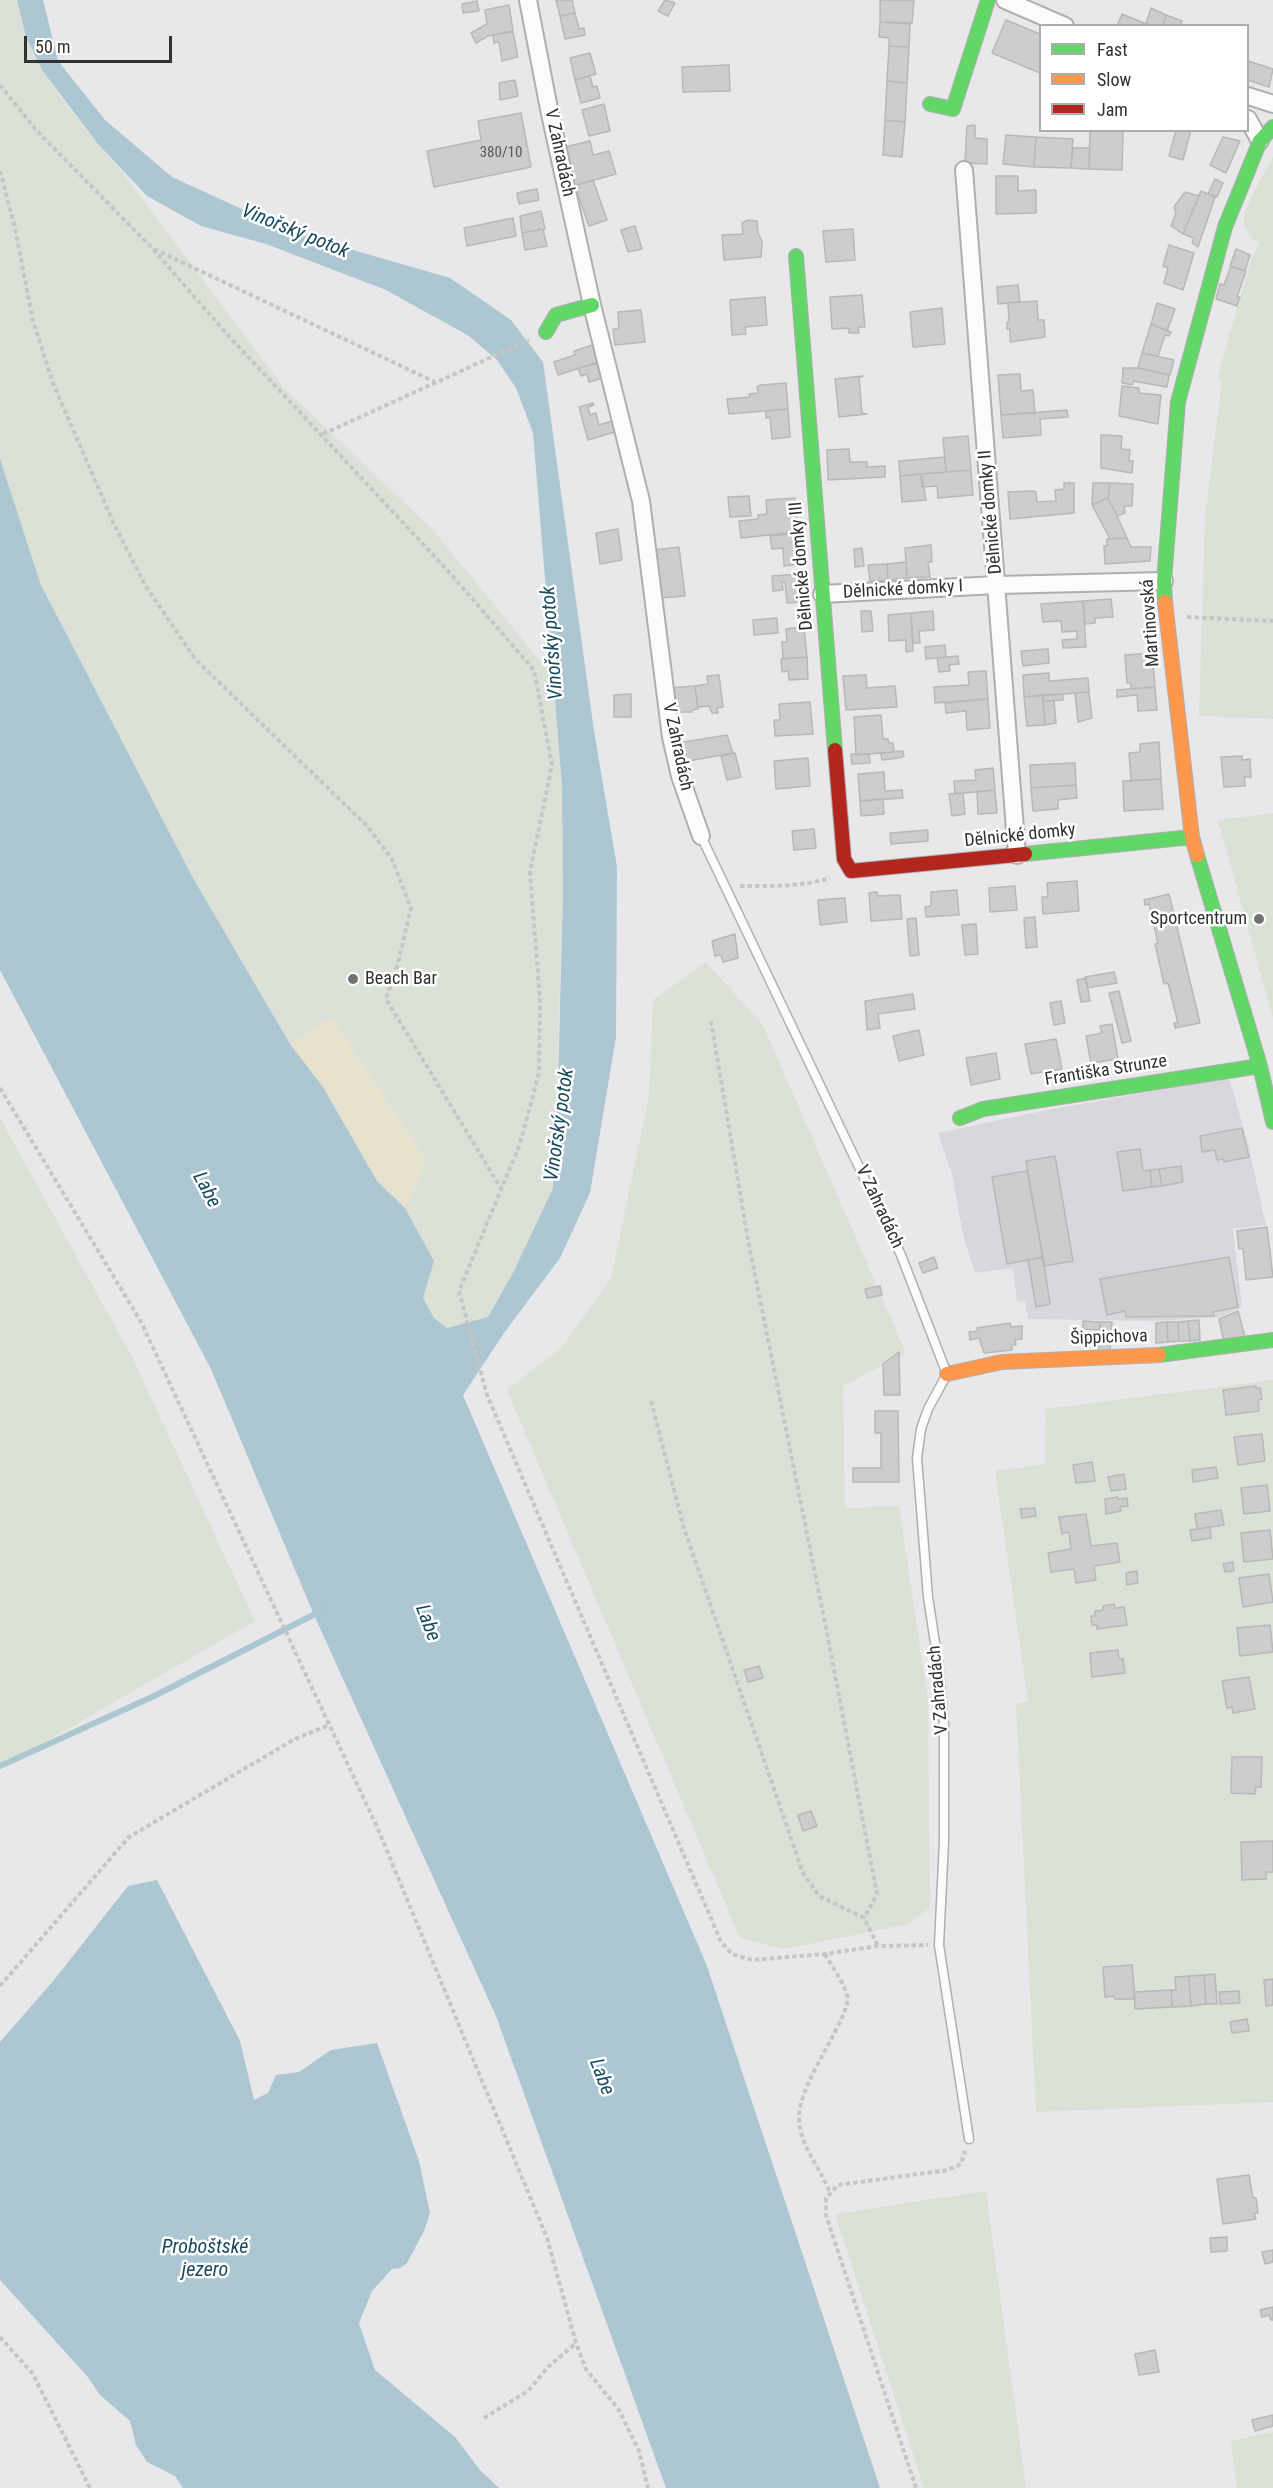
<!DOCTYPE html>
<html>
<head>
<meta charset="utf-8">
<style>
  body { margin:0 }
  #map { position:relative; width:1273px; height:2488px; overflow:hidden; background:#e8e7e9; font-family:"Roboto Condensed",sans-serif }
  canvas { display:block }
  .legend { position:absolute; left:1039px; top:24px; width:210px; height:108px; box-sizing:border-box; background:#fff; border:2px solid #adacad; margin:0; padding:8px 10px; list-style:none; font-size:18px; color:#313032 }
  .legend li { display:flex; align-items:center; gap:12px; height:30px }
  .legend b { width:30px; border:2px solid #adacad }
  .scale { position:absolute; left:24px; top:36px; width:148px; height:27px; box-sizing:border-box; border:3px solid #313032; border-top:0; padding-left:8px; font-size:18px; line-height:21px; white-space:nowrap; color:#313032; -webkit-text-stroke:4px #fff; paint-order:stroke }
</style>
</head>
<body>
<div id="map">
<canvas width="1273" height="2488"></canvas>
<ul class="legend">
<li><b style="height:8px;background:#63d668"></b>Fast</li>
<li><b style="height:8px;background:#ff974d"></b>Slow</li>
<li><b style="height:8px;background:#b3261e"></b>Jam</li>
</ul>
<div class="scale">50 m</div>
</div>
<script>
const c = document.querySelector('canvas').getContext('2d');
c.lineJoin = 'round';
function fillPath(path, color) { c.fillStyle = color; c.fill(path, 'evenodd'); }
function stroke(path, color, width, dash) { c.strokeStyle = color; c.lineWidth = width; c.lineCap = dash ? 'butt' : 'round'; c.setLineDash(dash || []); c.stroke(path); }
function drawText(font, color, halo, rows, align = 'center') {
  c.font = font + ' "Roboto Condensed",sans-serif'; c.lineWidth = 5; c.setLineDash([]); c.textBaseline = 'middle'; c.strokeStyle = halo; c.fillStyle = color; for (const [text, x, y, turn = 0] of rows) {
    c.save(); c.translate(x, y); c.rotate((+turn || 0) * Math.PI / 180); c.textAlign = isNaN(turn) ? turn : align; if (halo) c.strokeText(text, 0, 0); c.fillText(text, 0, 0); c.restore();
  }
}
const built = new Path2D(`
  M1229,1078L1248,1144L1266,1225L1233,1229L1242,1307L1219,1317L1155,1321L1028,1319L1025,1301L1017,1302L1013,1268L975,1273L964,1239L952,1174L938,1133L1047,1110Z`);
const green = new Path2D(`
  M0,0H17C20,12 22,25 26,36C41,79 93,138 123,173L284,388L433,530L554,678L562,785L563,893L553,1188L513,1273L488,1317L447,1328L434,1318L423,1298L434,1261L405,1208L426,1161L331,1018L290,1044L193,878L41,585L0,459Z
  M1273,157V719L1199,716L1205,518L1222,380L1217,379L1252,257L1259,244C1251,237 1242,229 1244,217C1245,206 1267,169 1273,157Z
  M1273,813V1018L1218,820Z
  M706,962L763,1025L906,1353L843,1386L845,1508L899,1506L928,1701L930,1908L908,1924L785,1949L740,1938L507,1390L562,1347L611,1278L649,1096L653,1000Z
  M0,1118L132,1357L255,1621L10,1762L0,1765Z
  M1273,1380V2102L1036,2112L1016,1704L1028,1701L995,1471L1045,1464L1046,1409Z
  M986,2191L1026,2488H924L835,2214Z
  M1273,2432V2488H1237L1231,2441Z`);
const sand = new Path2D(`
  M332,1017L426,1161L405,1208L377,1181L323,1087L290,1044Z`);
const water = new Path2D(`
  M17,0H43L58,61L105,120L172,177L294,233L450,278L511,320L543,362L594,731L617,867L616,1037L590,1193L560,1258L504,1333L463,1395L707,1966L880,2488H666L496,2016L314,1615L211,1369L0,970V459L41,585L193,878L290,1044L323,1087L377,1181L405,1208L434,1261L423,1298L434,1318L447,1328L488,1317L513,1273L553,1188L558,1084L563,893L562,785L533,433L516,388L497,360L469,336L386,290L266,244L201,226L147,196L98,144L42,70L26,37Z
  M157,1880L240,2041L254,2100L268,2093L276,2075L299,2072L331,2050L377,2043L419,2161L430,2213L424,2231L407,2263L400,2268L392,2269L372,2291L359,2323L375,2370L455,2437L480,2470L499,2488H183L175,2476L147,2462L136,2445L130,2421L100,2395L87,2376L0,2280V2042L54,1980L128,1886Z`);
const stream = new Path2D(`
  M0,1766L152,1697L321,1611`);
const building = new Path2D(`
  M556,0H572L575,13L560,16Z
  M665,0L675,3L668,16L658,11Z
  M880,0H914L912,23L880,22Z
  M477,1L479,11L463,13L462,4Z
  M509,5L513,31L488,36L476,43L471,33L487,24L485,10Z
  M1151,8L1166,15L1163,26H1117L1122,14L1146,24Z
  M575,13L579,29L584,28L585,35L565,39L560,16Z
  M1166,15L1182,21L1180,26H1163Z
  M1006,20L1040,34V73L992,53Z
  M880,22L910,24L909,47L889,46V38L879,37Z
  M513,32L518,57L502,61L499,42L494,43L493,35Z
  M889,46L909,47L907,83L887,81Z
  M590,53L596,74L575,80L570,58Z
  M1248,61L1273,69L1269,87L1248,80Z
  M729,65L730,91L683,92L682,67Z
  M590,76L593,87L597,86L600,98L581,103L575,80Z
  M515,80L518,96L500,100L499,83Z
  M887,81L907,83L905,122L885,120Z
  M604,104L610,131L589,136L582,110Z
  M521,113L531,167L434,187L427,151L481,140L478,121Z
  M885,120L905,122L902,157L883,155Z
  M975,125V138L987,139V164L965,163L967,126Z
  M1090,130H1123L1122,170L1089,169Z
  M1176,130H1191L1183,160L1169,156Z
  M1006,135L1036,137L1034,167L1003,164Z
  M1036,137L1073,139L1071,168L1034,167Z
  M1223,137L1240,141L1226,173L1210,165Z
  M590,141L593,155L609,151L616,174L573,186L565,147Z
  M1073,148H1090L1089,169L1071,168Z
  M996,176H1018V191L1036,190V213L996,214Z
  M1215,179L1223,183L1217,197L1208,194Z
  M593,180L607,220L589,226L575,186Z
  M537,189L539,200L519,204L517,193Z
  M1201,191L1215,197L1198,247L1192,243L1194,238L1183,234Z
  M1185,192L1199,196L1183,234L1171,226L1176,213L1174,207Z
  M541,211L545,229L522,233L520,216Z
  M513,218L516,236L467,246L464,228Z
  M748,220L757,221L758,233L762,241L761,257L724,260L722,235L743,234L742,223Z
  M635,226L642,249L628,252L621,230Z
  M543,229L547,246L525,250L522,233Z
  M853,229L855,260L826,262L823,231Z
  M1169,245L1194,253L1183,290L1164,283L1168,268L1163,266Z
  M1236,249L1250,255L1245,271L1230,266Z
  M1231,266L1246,271L1237,297H1240L1237,306L1216,299L1220,284L1224,285Z
  M1018,285L1020,302L998,304L997,287Z
  M862,295L865,327H858L859,333H849V328L832,329L830,297Z
  M765,297L767,325L745,327L746,334L732,335L730,300Z
  M1037,301L1038,320H1044L1045,337L1010,342V329H1007V322H1009L1008,303Z
  M1157,303L1175,309L1167,331L1151,324Z
  M942,308L945,344L913,347L910,312Z
  M641,310L645,342L615,345L613,329H619L618,312Z
  M1151,324L1171,332L1169,336L1165,335L1158,356L1142,353Z
  M593,345L598,362L558,375L554,362L575,355L574,351Z
  M1142,353L1174,360L1170,375L1138,368Z
  M599,363L603,378L589,382L587,374L581,376L578,368Z
  M1123,368H1138L1169,375L1167,387L1133,381L1132,385L1122,383Z
  M1020,374L1021,391L1033,390L1035,413L1001,415L998,375Z
  M863,376L859,378L862,413L867,414L839,417L835,379Z
  M786,383L788,409L729,414L727,399L750,397L749,394L758,393L757,387L761,385Z
  M1122,386L1139,388V393L1161,395L1158,424L1119,416Z
  M593,403L594,405L588,407L590,415L596,413L599,425L615,420L618,431L588,440L579,407Z
  M788,409L790,437L772,439L770,417L766,418V411Z
  M1067,410L1068,417L1040,419L1041,435L1003,438L1001,415Z
  M1101,435L1122,436L1121,449L1130,450L1129,461H1133L1132,473L1101,468Z
  M968,436L971,470L946,472L943,438Z
  M849,449L850,462H867V467L885,466V477L828,480L827,450Z
  M945,457L946,472L900,476L899,461Z
  M971,470L973,495L938,498L937,486L922,487L921,474Z
  M921,474L926,500L902,502L900,476Z
  M1064,483H1074V513L1010,519L1008,492L1033,491L1036,492L1037,502L1056,501L1055,490L1064,489Z
  M1093,483H1110L1108,498L1092,505Z
  M1110,483L1133,484L1132,506H1124L1125,513L1117,516L1108,498Z
  M749,496L751,516L730,517L728,497Z
  M795,498L798,532L741,538L739,521L758,519V515L767,514L766,500Z
  M1108,498L1117,516L1127,538L1110,539L1092,505Z
  M618,529L622,560L600,564L596,533Z
  M798,533L800,564L784,566L783,548L772,549L770,536Z
  M1127,538L1131,547H1151L1150,561L1105,564L1104,546H1107V539Z
  M931,545L932,562H928L930,577L907,578L905,548Z
  M679,547L685,596L659,598L654,550Z
  M862,548L864,566L855,567L854,549Z
  M906,562L907,578L888,580L887,564Z
  M887,564L888,580L870,581L868,565Z
  M800,574L802,602L787,603L785,582H782L783,590L773,591L772,576Z
  M1111,599L1113,617L1095,618V623L1085,624L1083,601Z
  M1083,601L1086,647L1063,648L1062,640L1077,639V631L1062,632L1061,621L1043,622L1041,604Z
  M861,611H871L873,631L862,632Z
  M933,611L934,630L919,631L920,643H913L911,613Z
  M911,613L913,651L906,652V640L889,641L888,615Z
  M777,618L778,633L754,635L753,620Z
  M804,627L807,657L783,659L782,642H787L786,629Z
  M945,645L946,657L926,659L925,647Z
  M1048,649L1049,663L1023,666L1021,651Z
  M1152,653L1155,687L1131,689V683H1127L1125,655Z
  M958,656L959,664L949,665L950,671L939,672L937,658Z
  M807,657L808,679L789,680L788,671L782,672L781,659Z
  M986,671L988,699L935,703L934,687L969,685L968,672Z
  M1049,673V681L1088,678L1089,692L1024,697L1023,675Z
  M719,675L723,707L717,708L718,713H712L709,706L698,707L695,686L708,684L707,676Z
  M866,675L867,688L895,686L897,707L846,710L843,676Z
  M695,686L698,709L692,710V712H673L669,688Z
  M1155,687L1157,710L1138,711L1137,695L1117,697V690Z
  M1089,692L1092,718L1078,722L1075,693Z
  M631,694V717H614V695Z
  M1063,694V700L1043,701V695Z
  M1043,695L1045,725L1027,726L1024,697Z
  M988,699L990,728L967,730L966,711L946,713L945,703Z
  M1043,701H1054L1056,723L1045,725Z
  M810,702L813,734L775,736L774,720H780L779,704Z
  M881,715L883,739H888L889,743H893L894,752L856,755L854,717Z
  M727,735L733,753L683,762L678,743Z
  M1159,742L1161,779L1131,781L1129,753L1140,752V744Z
  M903,751L904,756L899,758L882,760L881,753Z
  M735,753L741,777L727,780L721,756Z
  M851,754H869L870,763L852,764Z
  M1242,756V760L1250,759L1251,777H1244L1245,786L1224,787L1221,757Z
  M808,758L810,786L776,789L774,761Z
  M1075,763L1076,785L1031,788L1030,765Z
  M993,768L995,790L955,794L954,781L976,780L975,770Z
  M884,772L885,791L902,790L903,798L860,801L858,774Z
  M1161,779L1163,809L1124,811L1123,781Z
  M1076,785L1077,798L1058,800V809L1033,811L1031,788Z
  M995,790L997,813L978,814L977,792Z
  M963,793L965,814L952,816L949,794Z
  M883,799L884,814L861,816L860,801Z
  M814,829L816,848L794,850L792,831Z
  M928,830V841L891,844L890,833Z
  M1077,881L1079,911L1043,914L1042,897H1048L1047,883Z
  M1015,886L1017,910L990,912L989,888Z
  M957,890L959,915L926,917L925,907L931,906V892Z
  M877,892L878,896L900,895L902,919L871,921L869,893Z
  M1169,894L1200,1023L1175,1028L1174,1023H1178L1168,983L1164,984L1155,944L1158,943L1149,904L1145,905L1144,900Z
  M845,898L847,922L820,925L818,900Z
  M1035,917L1037,947L1026,948L1024,918Z
  M916,918L919,955L910,956L907,919Z
  M976,924L978,954L965,955L962,925Z
  M735,934L738,958L723,962L721,955L715,956L712,941Z
  M1114,972L1117,983L1087,988L1085,977Z
  M1086,978L1090,1001L1081,1002L1077,980Z
  M1119,991L1131,1041L1122,1043L1109,993Z
  M913,994L915,1009L878,1014L880,1028L867,1030L865,1001Z
  M1061,1001L1065,1023L1054,1025L1050,1003Z
  M1112,1024L1118,1059L1091,1063L1086,1036L1102,1033L1100,1026Z
  M919,1030L924,1055L899,1061L893,1036Z
  M1056,1039L1062,1069L1031,1074L1025,1044Z
  M996,1053L1000,1079L971,1085L966,1058Z
  M1242,1128L1249,1157L1224,1162V1159L1217,1160L1215,1150L1202,1152L1200,1136Z
  M1140,1149L1143,1171L1150,1170L1152,1187L1123,1191L1117,1152Z
  M1055,1156L1073,1261L1044,1266L1026,1161Z
  M1181,1166L1183,1182L1162,1186L1159,1169Z
  M1159,1169L1162,1186L1152,1187L1150,1170Z
  M1027,1171L1043,1257L1007,1264L992,1177Z
  M1267,1227L1273,1277L1246,1280L1243,1248L1239,1249L1237,1231Z
  M934,1257L938,1268L923,1273L919,1263Z
  M1043,1257L1050,1304L1036,1307L1028,1260Z
  M1229,1257L1238,1307L1213,1312L1214,1316L1126,1317L1125,1311L1107,1315L1100,1279Z
  M880,1286L882,1295L867,1298L865,1289Z
  M1238,1311L1245,1337L1224,1342L1219,1319Z
  M1199,1320L1200,1340L1190,1341L1188,1321Z
  M1083,1321L1100,1322V1330L1083,1329Z
  M1188,1321L1190,1341H1179L1178,1322Z
  M1100,1322H1112L1110,1351H1098Z
  M1167,1322H1178L1179,1341L1168,1342Z
  M1167,1322L1168,1342L1156,1343V1323Z
  M1010,1323L1011,1327L1022,1326V1339L1015,1340L1016,1345H1012V1350L984,1353L979,1338L970,1340L969,1332L978,1331L977,1328Z
  M899,1352L900,1395H884L883,1364Z
  M1256,1386V1389L1260,1388L1262,1399L1258,1400L1259,1411L1226,1415L1223,1390Z
  M875,1411H898L899,1482H853V1468H881V1433H875Z
  M1262,1434L1265,1461L1238,1465L1234,1437Z
  M1092,1462L1095,1481L1076,1483L1073,1465Z
  M1216,1467L1218,1478L1193,1482L1192,1470Z
  M1124,1474L1126,1489L1111,1491L1108,1477Z
  M1267,1485L1270,1511L1244,1514L1241,1488Z
  M1118,1497V1499L1127,1498L1128,1506L1120,1507L1121,1511L1106,1514L1105,1499Z
  M1035,1508L1036,1516L1022,1518L1020,1509Z
  M1221,1510L1224,1525L1197,1529L1195,1514Z
  M1086,1514L1091,1546L1117,1543L1120,1562L1094,1566L1096,1580L1076,1583L1074,1569L1051,1572L1048,1553L1071,1549L1069,1532L1062,1534L1059,1517Z
  M1210,1527L1211,1538L1192,1541L1190,1530Z
  M1270,1530L1273,1559L1244,1562L1241,1533Z
  M1233,1562L1234,1571L1225,1572L1223,1564Z
  M1137,1571L1138,1583L1127,1585L1126,1573Z
  M1269,1574L1273,1602L1243,1607L1239,1578Z
  M1114,1604L1115,1608L1124,1607L1127,1625L1097,1629V1625H1092L1091,1616H1095V1611L1104,1610L1103,1606Z
  M1270,1625L1273,1652L1240,1656L1237,1628Z
  M1118,1650L1119,1659H1123L1125,1673L1092,1677L1090,1653Z
  M759,1666L763,1678L748,1682L744,1670Z
  M1249,1677L1255,1709L1233,1713L1232,1707L1227,1708L1222,1681Z
  M1232,1757H1262L1261,1787H1256L1255,1794L1231,1793Z
  M811,1811L817,1826L803,1831L798,1815Z
  M1273,1841V1872H1266V1879L1242,1880L1241,1842Z
  M1132,1965L1135,1999H1115L1114,1996L1105,1997L1103,1967Z
  M1215,1974L1217,2004H1206L1204,1975Z
  M1204,1975L1206,2004L1191,2006L1189,1976Z
  M1189,1976L1191,2006L1172,2007L1171,1990H1176L1175,1977Z
  M1273,1979V2005L1266,2006L1264,1980Z
  M1171,1990L1172,2007L1135,2009L1134,1992Z
  M1239,1991L1240,2003L1220,2004L1219,1992Z
  M1247,2019L1249,2031L1232,2033L1230,2022Z
  M1249,2175L1253,2198H1256L1258,2213H1254L1256,2219L1223,2224L1217,2179Z
  M1227,2237V2251L1211,2252L1210,2238Z
  M1273,2250V2262L1265,2264L1262,2252Z
  M1273,2307V2320H1271L1269,2315L1262,2317L1260,2310Z
  M1155,2350L1159,2372L1139,2375L1135,2354Z
  M1273,2415V2426L1255,2431L1252,2420Z`);
const path = new Path2D(`
  M0,85L37,131L152,248L225,332L449,572L534,670L552,765L530,872L540,1000L539,1073L520,1144L459,1291L487,1395L721,1942L732,1954L752,1960L825,1954L878,1946L928,1945
  M0,171L15,228L33,321L53,383L113,522L145,585L195,659L367,826L392,859L411,908L398,963L386,999L502,1190
  M154,249L435,382
  M323,434L529,340
  M1187,617L1273,621
  M740,886C771,886 800,887 830,878
  M711,1021L748,1240L826,1628L877,1894L864,1918
  M0,1088L141,1322L378,1829L547,2238L576,2343L586,2369L619,2410L639,2451L648,2488
  M651,1401L684,1528L803,1873L819,1896L864,1918L878,1946
  M825,1954C832,1967 843,1981 847,1995C853,2015 799,2081 799,2117C799,2145 820,2167 830,2193
  M0,1986L129,1837L293,1740L329,1725
  M0,2337L33,2374L90,2488
  M484,2418L528,2391L548,2367L576,2343
  M916,2488L826,2215V2198L838,2185L948,2170L961,2164L965,2151`);
const lane = new Path2D(`
  M701,836L901,1255L947,1374L928,1409L921,1429L917,1458L928,1597L938,1662L944,1725V1841L939,1945L969,2139`);
const street = new Path2D(`
  M528,0L549,109L592,305L641,501L671,737L680,776L701,836
  M1005,0L1065,26
  M1248,96L1273,104
  M1248,119L1260,141
  M964,170L1017,855
  M822,594L997,585L1164,581`);
const fast = new Path2D(`
  M930,104L953,109L988,0
  M796,256L835,750
  M546,332L556,315L592,305
  M1165,602L1164,581L1178,402L1225,227L1260,141L1273,127
  M1025,854L1192,837
  M1197,855L1260,1066L1273,1122
  M960,1118L983,1109L1260,1066
  M1159,1355L1273,1340`);
const slow = new Path2D(`
  M1165,602L1192,837L1197,855
  M947,1374L1002,1362L1159,1355`);
const jam = new Path2D(`
  M835,750L844,859L851,871L1025,854`);
const markers = [
  [1259,919,6,"#717072"],
  [353,979,6,"#717072"]
];
const numberNames = [
  ["380/10",501,153]
];
const streetNames = [
  ["V Zahradách",559,153,78],
  ["Dělnické domky II",991,512,-95],
  ["Dělnické domky III",802,566,-95],
  ["Dělnické domky I",903,590,-3],
  ["Martinovská",1151,623,-94],
  ["V Zahradách",677,747,78],
  ["Dělnické domky",1020,836,-6],
  ["Františka Strunze",1106,1071,-9],
  ["V Zahradách",879,1207,65],
  ["Šippichova",1109,1338,-2],
  ["V Zahradách",939,1690,-95]
];
const poiNames = [
  ["Sportcentrum",1247,919],
  ["Beach Bar",365,979,"left"]
];
const waterNames = [
  ["Vinořský potok",295,232,22],
  ["Vinořský potok",553,643,-94],
  ["Vinořský potok",560,1125,-82],
  ["Labe",206,1190,62],
  ["Labe",427,1623,69],
  ["Labe",601,2077,69],
  ["Proboštské",205,2248],
  ["jezero",205,2271]
];
fillPath(built, '#d9d7de');
fillPath(green, '#dbe1d7');
fillPath(sand, '#e7e2ce');
fillPath(water, '#acc6d2');
stroke(stream, '#acc6d2', 6);
fillPath(building, '#cecdce');
stroke(building, '#b9b8b9', 1.5);
stroke(lane, '#afaeb0', 11);
stroke(street, '#afaeb0', 20);
stroke(fast, '#afaeb0', 16);
stroke(slow, '#afaeb0', 16);
stroke(jam, '#afaeb0', 16);
stroke(path, '#c6c6c7', 4, [4.5, 3]);
stroke(lane, '#fcfbfc', 8);
stroke(street, '#fcfbfc', 16);
stroke(fast, '#63d668', 14);
stroke(slow, '#ff974d', 14);
stroke(jam, '#b3261e', 14);
for (const [x, y, r, color] of markers) { const dot = new Path2D(); dot.arc(x, y, r, 0, 2 * Math.PI); c.fillStyle = color; c.fill(dot); stroke(dot, '#fff', 2); }
drawText('15px', '#5a595b', null, numberNames);
drawText('18px', '#313032', '#fff', streetNames);
drawText('18px', '#313032', '#fff', poiNames, 'right');
drawText('italic 20px', '#174a5d', '#fff', waterNames);
</script>
</body>
</html>
